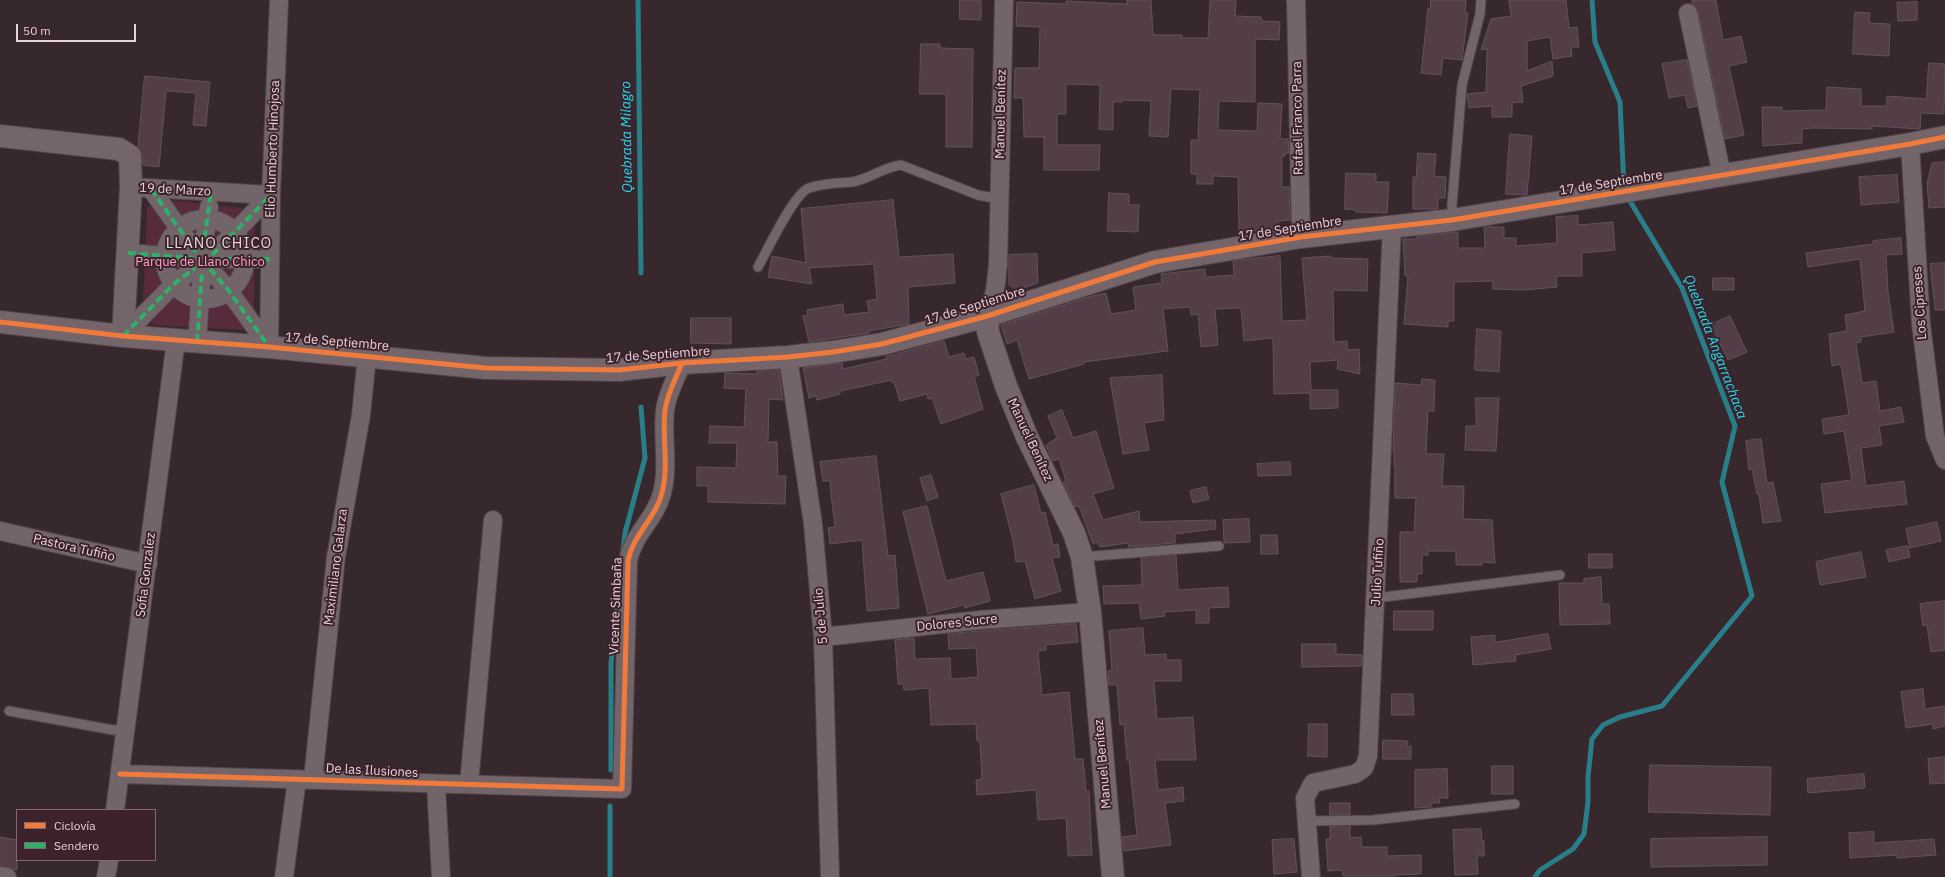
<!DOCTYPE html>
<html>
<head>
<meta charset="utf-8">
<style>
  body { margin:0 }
  #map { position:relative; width:1945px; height:877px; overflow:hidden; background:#37282d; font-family:"IBM Plex Sans",sans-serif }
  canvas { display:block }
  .legend { position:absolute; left:16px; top:809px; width:140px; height:52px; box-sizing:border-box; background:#3d222c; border:1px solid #816971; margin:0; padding:5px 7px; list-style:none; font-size:12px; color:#e6d3d9 }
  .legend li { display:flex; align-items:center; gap:8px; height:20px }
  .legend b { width:20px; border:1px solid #816971 }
  .scale { position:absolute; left:16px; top:24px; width:120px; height:18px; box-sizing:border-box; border:2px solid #e6d3d9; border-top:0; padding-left:5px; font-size:12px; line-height:14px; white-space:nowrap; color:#e6d3d9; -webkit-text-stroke:3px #3d222c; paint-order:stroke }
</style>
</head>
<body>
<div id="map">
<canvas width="1945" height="877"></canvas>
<ul class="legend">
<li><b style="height:5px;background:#f17a3a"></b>Ciclovía</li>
<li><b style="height:5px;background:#2db169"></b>Sendero</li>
</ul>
<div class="scale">50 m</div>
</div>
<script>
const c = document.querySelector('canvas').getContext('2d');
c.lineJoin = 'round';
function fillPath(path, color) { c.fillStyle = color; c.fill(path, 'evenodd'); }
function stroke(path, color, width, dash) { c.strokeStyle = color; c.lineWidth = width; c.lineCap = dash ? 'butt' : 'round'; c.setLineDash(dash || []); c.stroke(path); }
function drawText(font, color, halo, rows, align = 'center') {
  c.font = font + ' "IBM Plex Sans",sans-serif'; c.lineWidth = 4; c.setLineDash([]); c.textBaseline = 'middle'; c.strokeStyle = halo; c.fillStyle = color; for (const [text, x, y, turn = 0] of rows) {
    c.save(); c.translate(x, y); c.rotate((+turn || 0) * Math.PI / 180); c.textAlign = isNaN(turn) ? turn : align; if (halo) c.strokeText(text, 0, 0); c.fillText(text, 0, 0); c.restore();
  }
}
const green = new Path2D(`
  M161,199L242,208L255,220L254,317L242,330L153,325L143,304L147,208Z`);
const stream = new Path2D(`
  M638,0L641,273
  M1592,0L1595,42L1620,102L1624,187
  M623,550L625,533L645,458L641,407
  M611,770V663L618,596
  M610,877V806
  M1535,877L1540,870L1573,849L1584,834L1588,802V777L1592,739L1603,725L1620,717L1662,706L1752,596L1722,482L1735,426L1682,288L1627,196`);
const building = new Path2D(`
  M960,0H981V20L960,19Z
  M1127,0H1151L1153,35H1182V38H1208L1210,0H1236L1235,16L1261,17L1262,21L1280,22L1279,40L1255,39V102L1219,101L1218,130L1257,131L1258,103L1282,104L1280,139H1288L1289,153H1285V156H1282V187H1289L1290,220L1278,221L1279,228L1239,232L1238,177L1213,176V184H1197V174H1191V140H1198L1200,90L1171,89L1168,137L1149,136L1151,101L1122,100V102H1113V130L1099,129L1100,85L1066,84V114H1057V145H1100L1099,170H1044V137H1024L1023,98H1014L1015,68H1039L1040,27L1016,26L1017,2L1066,4V1L1127,4Z
  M1431,0H1466L1465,13H1468L1462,60L1443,58L1441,75L1421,73L1428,8L1430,9Z
  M1509,0H1566L1569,28L1577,27L1579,47H1571L1572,56L1553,59L1550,37L1527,41V71L1552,61L1553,76L1521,86L1523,102L1512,103V117H1492V106L1469,108L1467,94L1486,92L1487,49L1481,50L1491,19L1511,16Z
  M1700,0H1716L1723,40L1741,36L1747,62L1729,66L1744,135L1725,139L1698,11L1692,4V1Z
  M1917,2V20L1898,21L1897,3Z
  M1855,12L1870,13L1869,23L1890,24L1889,56L1853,54Z
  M921,44H940V48L973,49L972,147H946V94H920Z
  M1687,60L1697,106L1688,108L1685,95L1669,98L1662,64Z
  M1929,63L1945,64L1944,114L1921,113L1920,129L1872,126V129L1813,128L1802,129V143L1763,146L1762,107H1782V111L1826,110L1827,87L1861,89V106H1886L1887,96L1926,99Z
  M145,76L210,82L206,126L193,125L196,93L166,91L159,167L143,165L142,155L138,147Z
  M1510,134L1532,136L1527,195L1506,194Z
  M1418,153L1436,154L1434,176L1446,177L1445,198H1438V209H1413V177H1416Z
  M1945,162V207L1929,208L1927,183L1932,163Z
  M1346,173L1376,174V182H1389L1387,213L1356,212L1355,210L1345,209Z
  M1897,175L1899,202L1861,205L1859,177Z
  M1109,193L1129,194V205H1139L1138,232L1108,231Z
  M893,200L899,257L953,254L955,283L908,287L909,324L869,331V333L809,342L803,316L808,315L807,310L843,304L844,315L869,312L867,301L877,299L874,264L809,268L812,284L768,277L772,256L806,263L801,209Z
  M1578,216V225L1613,222L1615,250L1582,253V276H1556L1557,287L1526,290L1493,289V281L1454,282V321H1448V327L1404,324L1408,276H1405L1403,239H1417V236L1458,232V248H1485L1484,227H1504V238H1516V246L1557,243L1556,217Z
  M1901,238L1902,254L1886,255L1888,292L1894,332L1861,337V342L1856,343L1862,383L1876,381L1880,411L1901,407L1904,422L1879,426L1882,445L1861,448L1866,486L1904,481L1907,504L1825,513L1821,484L1852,480L1844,431L1824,434L1822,419L1849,415L1841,364L1832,366L1829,334L1847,331L1845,315L1865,311L1860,259L1808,267L1806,253L1873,244V241Z
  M1037,254L1038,283L1017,290L1009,285V255Z
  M1280,256L1282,321L1307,320L1302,258L1331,256V258L1368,259L1367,291L1333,290L1334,342L1347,341L1348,350L1359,349L1360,374L1337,369L1338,360L1310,362L1311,390H1338V408L1310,409V393L1274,394L1273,340L1272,338L1244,341L1241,308L1215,309L1218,345L1201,347L1198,314L1191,315L1190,307L1163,309L1168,351L1084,362V364L1029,379L1017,340L1007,344L1001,325L1088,297L1106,293L1111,314L1136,310L1133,287L1162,283L1161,274L1205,269L1206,277L1234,275L1233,261Z
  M1945,263V310H1935L1930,264Z
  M1713,278H1734V290H1713Z
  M1730,316L1747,352L1728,360L1711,325Z
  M691,318H731V344L691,343Z
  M1477,329L1501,331L1499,372L1475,370Z
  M944,341L949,357L964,353L966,359L974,357L979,375L974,377L983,409L941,424L932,398L928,399L927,394L900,401L894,382L892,383V380L840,391V394L817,400L816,396L809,398L803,368L842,363L843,369L887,359L886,357Z
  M779,370L783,400L769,399L768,442H777L778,476H786L785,504L708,502V486H697V467L736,468L737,443H709L710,426L744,427L746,389L724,388L725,373L757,374V371Z
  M1162,375L1164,420L1144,423L1149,450L1123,454L1110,378Z
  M1422,379L1435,380L1434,411H1428L1426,454H1444L1442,486H1464L1463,519L1492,520L1495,563L1482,562V565H1456V551H1428V555H1422V574H1417V582H1400V532H1414L1416,498H1395V466H1394V452L1393,451L1395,383L1421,385Z
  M1476,398H1499L1496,451L1465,450L1466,426H1476Z
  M1062,410L1073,438L1096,431L1114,488L1093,494L1103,520L1139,511L1140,522L1215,520L1216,529L1175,534V543L1129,547L1128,543L1100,547L1097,542L1093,544L1079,506L1075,507L1063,482L1066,481L1059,459L1053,461L1046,445L1057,438L1048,416Z
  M1761,439L1767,483L1773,482L1781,521L1763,523L1759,494H1757L1752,469L1749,470L1746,441Z
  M876,456L888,556L895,555L899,608L867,611L862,540L830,544L828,528L835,527L831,494L830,481H823L820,462Z
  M1290,462L1291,475L1258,476L1257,464Z
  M931,475L938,497L927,501L920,478Z
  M1034,485L1041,513L1045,512L1053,545L1058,544L1060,557L1052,558L1061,591L1035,599L1025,561L1016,562L1013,541L1001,494Z
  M1206,487L1209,499L1193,503L1190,491Z
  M927,506L946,581L983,572L990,601L965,608L964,605L928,614L903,512Z
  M1249,519L1250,542L1224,543L1223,520Z
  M1937,522L1941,541L1910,548L1906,529Z
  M1261,535H1277L1278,554H1261Z
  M1908,546L1910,557L1889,562L1886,550Z
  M1861,552L1866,577L1820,585L1816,562Z
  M1589,554H1612V568H1589Z
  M1176,555L1178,590L1228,587L1229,607L1209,608V623H1196V610L1164,612L1165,616L1141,619L1139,603L1104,604L1103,586L1142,585L1141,558Z
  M1601,577L1602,604H1609L1610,624L1560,625L1559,583H1584V579Z
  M1945,601V650L1931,652L1927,625L1923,626L1920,604Z
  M1394,611H1433V630H1394Z
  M1076,624L1078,642L1046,645V650L1038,651L1042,695L1069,692L1075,759H1083L1086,791H1089L1092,855L1068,856L1066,818L1038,820L1036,790L977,795L976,780L982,779L980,741H977L976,724L931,725L929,688L904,690L903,684H898L895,640L914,638L915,659L950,658L951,679L978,677L976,648L949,649L948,634Z
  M1143,628L1145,655L1166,654V660H1181V681H1154L1157,719L1193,717L1196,760H1155L1158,790L1183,787L1184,801L1165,803L1171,845L1124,851L1122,837L1137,835L1129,760H1127L1124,724L1120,725L1117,685H1109L1108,671H1112L1109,631Z
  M1548,634L1551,649L1515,655L1516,661L1473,665L1471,637L1495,635V642Z
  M1302,644H1336V654L1362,655V666L1302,667Z
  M1923,689L1925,709L1945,706V726L1933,729V724L1906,728L1901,692Z
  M1392,694H1413L1414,715H1392Z
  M1309,724H1327V757L1308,756Z
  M1383,740L1408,741L1407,746H1411V759H1383Z
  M1945,757V783L1930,784L1928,759Z
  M1650,765L1771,767L1770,815L1649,812Z
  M1492,766H1513V794H1492Z
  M1447,769L1448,798H1439L1440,803H1431V807L1415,808V770Z
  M1864,774L1865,788L1808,793L1807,779Z
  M1330,803H1350V814L1330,815Z
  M1350,826V838L1361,837L1362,847H1387V856L1421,855V874L1395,875V876H1343L1342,870L1328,871L1326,839H1330V827Z
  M1481,829L1482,841H1484V856H1477L1478,874L1455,875L1453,830Z
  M1874,832V843L1934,839L1936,855L1897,858V855L1850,858L1849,833Z
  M0,837L17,840V870L0,866Z
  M1767,837V865L1651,867V839Z
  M1294,839L1297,872L1274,874L1272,840Z`);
const lane = new Path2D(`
  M1452,220V205L1462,85L1480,14L1481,0
  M758,267C767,251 794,193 809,188C823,183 838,183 852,182C869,179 884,167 901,165L978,195L999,199
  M1082,557L1219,546
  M1376,598L1560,575
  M9,711L113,730L127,729
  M1306,821L1373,820L1515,804`);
const street = new Path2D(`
  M1296,0L1301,237
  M1688,13L1722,176
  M1910,144L1921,324L1935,436L1945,460
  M131,187L271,195
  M151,189L196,252
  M165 259a40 40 0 1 1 80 0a40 40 0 1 1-80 0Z
  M203,250L209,207
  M128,253L193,258
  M212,255L271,195
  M214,259H257
  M210,269L229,291L269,347
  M987,316L995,291L998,265L1004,0
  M123,336L174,284L195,268
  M197,342L202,271
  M269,347L271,195L279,0
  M788,357L813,524L823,637L830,877
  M0,531L148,564
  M823,637L980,620L1090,612
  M120,774L622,789L628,561C633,534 656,518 662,493C669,466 662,437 665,410C667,394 676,378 682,363
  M313,779L336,557L361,415L367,356
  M469,784L493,520
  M436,785L441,877
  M115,810L176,340
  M0,876L7,877
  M106,877L109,860
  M284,877L297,779
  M1311,877L1305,798L1313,783L1355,774L1364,768L1368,756L1392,226`);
const secondary = new Path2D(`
  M0,136L119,149L130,156L131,187L123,336
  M987,316L988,332L1006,386L1027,437L1074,533L1082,557L1090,612L1113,877
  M0,322L123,336L269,347L486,368L619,370L682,363L788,357L833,352L882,344L987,316L1155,262L1301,237L1452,220L1910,144L1945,137`);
const quiet = new Path2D(`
  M151,189L196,252
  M203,250L211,192
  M128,253L193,258
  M212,255L271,195
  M214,259H270
  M210,269L229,291L269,347
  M123,336L174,284L195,268
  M197,342L202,271`);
const cycleway = new Path2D(`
  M0,322L123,336L269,347L486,368L619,370L682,363L788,357L833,352L882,344L987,316L1155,262L1301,237L1452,220L1910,144L1945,137
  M120,774L622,789L628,561C633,534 656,518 662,493C669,466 662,437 665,410C667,394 676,378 682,363`);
const streetNames = [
  ["Manuel Benítez",1001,114,-89],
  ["Rafael Franco Parra",1298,118,-91],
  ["Elio Humberto Hinojosa",273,149,-88],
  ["17 de Septiembre",1611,183,-9],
  ["19 de Marzo",175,190,3],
  ["17 de Septiembre",1290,229,-9],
  ["Los Cipreses",1920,303,-94],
  ["17 de Septiembre",975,306,-17],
  ["17 de Septiembre",337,342,5],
  ["17 de Septiembre",658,355,-4],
  ["Manuel Benítez",1030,440,65],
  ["Pastora Tufiño",74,548,13],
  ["Maximiliano Galarza",336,567,-83],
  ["Julio Tufiño",1378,572,-87],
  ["Sofia Gonzalez",146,575,-83],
  ["Vicente Simbaña",616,606,-88],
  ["5 de Julio",821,616,-95],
  ["Dolores Sucre",957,623,-6],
  ["Manuel Benítez",1103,764,-95],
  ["De las Ilusiones",372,771,3]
];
const parkNames = [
  ["Parque de Llano Chico",200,262]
];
const waterNames = [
  ["Quebrada Milagro",627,137,-91],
  ["Quebrada Angarrachaca",1715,347,69]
];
const quarterNames = [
  ["LLANO CHICO",219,244]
];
fillPath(green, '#572a3c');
stroke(stream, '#297f89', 5);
fillPath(building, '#533e47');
stroke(building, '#605358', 1);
stroke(lane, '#524449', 11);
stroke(street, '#524449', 20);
stroke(secondary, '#524449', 24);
stroke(lane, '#726569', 9);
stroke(street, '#726569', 18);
stroke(secondary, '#73656a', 22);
stroke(quiet, '#2db169', 4, [8, 4]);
stroke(cycleway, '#f17a3a', 5);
drawText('13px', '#e6d3d9', '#3d222c', streetNames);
drawText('13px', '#fba3c3', '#3d222c', parkNames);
drawText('italic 14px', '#19dff0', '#3d222c', waterNames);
c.letterSpacing = '1px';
drawText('15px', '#e6d3d9', '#3d222c', quarterNames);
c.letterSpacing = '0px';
</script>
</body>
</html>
